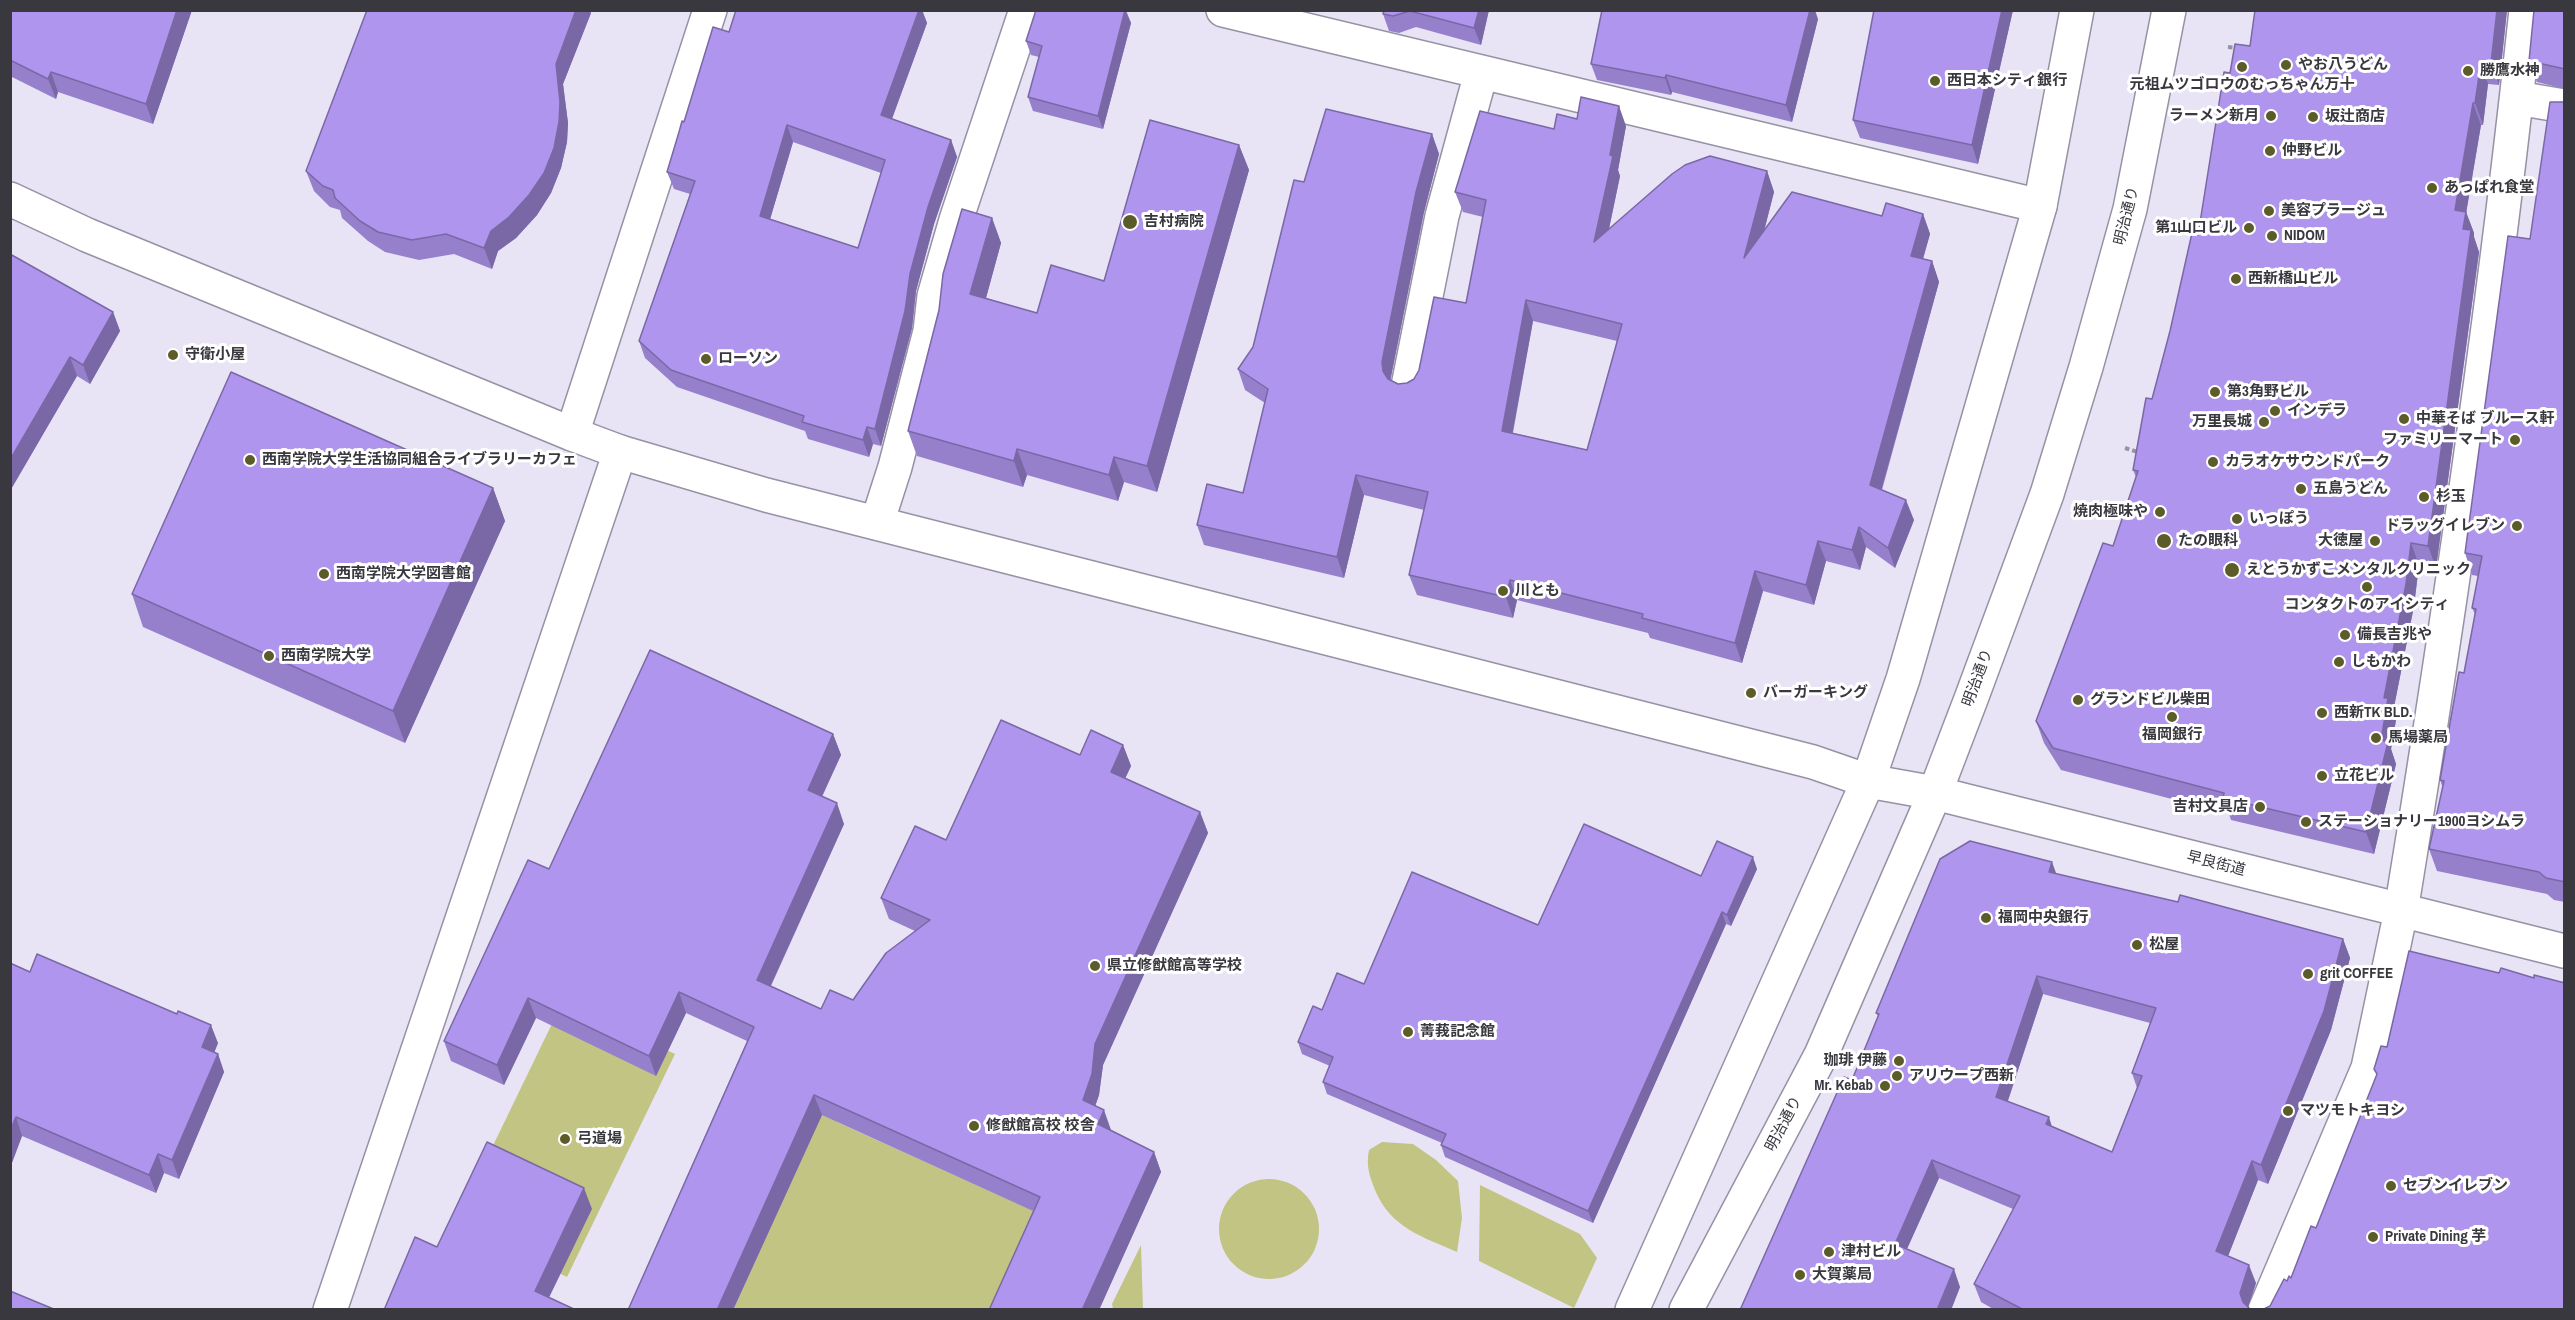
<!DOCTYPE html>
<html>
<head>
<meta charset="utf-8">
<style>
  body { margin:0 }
  #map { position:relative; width:2575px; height:1320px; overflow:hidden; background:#e8e4f6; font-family:"Archivo Narrow",sans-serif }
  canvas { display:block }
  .frame { position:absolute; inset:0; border:12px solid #39383f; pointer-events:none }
</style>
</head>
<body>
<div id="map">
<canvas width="2575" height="1320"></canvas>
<div class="frame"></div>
</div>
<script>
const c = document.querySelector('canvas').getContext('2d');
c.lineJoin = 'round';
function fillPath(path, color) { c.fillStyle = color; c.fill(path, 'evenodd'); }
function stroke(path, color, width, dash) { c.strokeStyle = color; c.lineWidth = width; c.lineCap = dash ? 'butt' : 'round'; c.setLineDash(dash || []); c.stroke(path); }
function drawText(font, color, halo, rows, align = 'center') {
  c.font = font + ' "Archivo Narrow","Noto Sans JP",sans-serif'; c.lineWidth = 6; c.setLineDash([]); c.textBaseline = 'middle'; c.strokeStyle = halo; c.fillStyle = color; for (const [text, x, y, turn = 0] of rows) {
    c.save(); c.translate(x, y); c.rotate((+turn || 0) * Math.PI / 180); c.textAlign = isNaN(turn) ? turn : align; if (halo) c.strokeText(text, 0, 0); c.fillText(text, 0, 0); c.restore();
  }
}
const green = new Path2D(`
  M563,1001L675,1054L567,1277L455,1224Z
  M828,1100L837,1122L1047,1217L1005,1309L733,1310Z
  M1382,1142L1413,1144L1436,1160L1458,1181L1462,1218L1457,1252C1421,1236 1391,1228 1375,1190C1369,1175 1366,1165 1369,1150Z
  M1219 1229a50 50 0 1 1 100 0a50 50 0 1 1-100 0Z
  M1480,1185L1580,1234L1597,1258L1574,1308L1479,1261Z
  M1141,1245L1143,1309H1113L1112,1304Z`);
const path = new Path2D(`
  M2228,47L2239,48
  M2125,448L2141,453`);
const minor = new Path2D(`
  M1223,10L2040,206
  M2517,98L2564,106
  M1408,386L1442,216L1481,73
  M572,434L710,10
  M877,523L895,467L930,331L934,296L956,220L1026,10
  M2401,911C2450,612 2494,312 2526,10
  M330,1310L620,452`);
const tertiary = new Path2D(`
  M10,199L87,235L572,434L620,452L766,495L1813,762L1868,781L1935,793L2564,951
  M1632,1310L1868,781L1903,679L2040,206L2077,10
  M1686,1310L1821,1055L1935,793L1971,699L2047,494L2086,367L2130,209L2169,10
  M2265,1310L2368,1068L2401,911`);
const wall = new Path2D(`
  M10,10H192L153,124L58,92L56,99L10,76Z
  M736,10H922L927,23L892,119L951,140L957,157L934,224L916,291L912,328L881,446L873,444L869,457L808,439L805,431L677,387L645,358L639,341L690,194L674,189L667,172L684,122L729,32ZM793,142L881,173L858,248L770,219Z
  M1036,10H1126L1131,23L1103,129L1033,111L1028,97L1039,57L1031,55L1026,41Z
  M1384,10H1489L1481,45L1416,27L1399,33L1389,31L1383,14Z
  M2013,10L1978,164L1860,138L1853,120Z
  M2255,10H2507L2499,85L2488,84L2483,125H2481L2466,212L2474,233V237L2479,252L2436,568L2419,565L2414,606L2393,712L2396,720L2391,749L2396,764L2374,854L2231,820L2229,814L2061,770L2044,743L2036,721L2113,546L2136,477L2133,470L2198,235L2230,73L2250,46Z
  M2565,10V89L2537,82L2529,61Z
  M591,13L563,84L568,123L567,142L561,168L551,193L537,215L516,238L498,251L492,269L454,254L419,260L385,252L368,241L342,218L340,210L330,207L314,191L306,171Z
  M1818,19L1792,122L1672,92L1671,95L1597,80L1591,64Z
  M2565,100V902L2554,900L2547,894L2437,871L2429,849L2443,788L2440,780L2464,673L2475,614L2472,608L2478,576L2472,575L2465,553L2530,239L2563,102Z
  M1577,119L1626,126L1618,170L1620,176L1609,229L1767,171L1774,192L1764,231L1882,216L1923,214L1930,234L1923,259L1932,261L1939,282L1882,490L1914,520L1895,568L1866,547L1860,570L1826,561L1814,605L1763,591L1742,663L1650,638L1648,633L1517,600L1513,618L1417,595L1409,575L1424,510L1364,495L1344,578L1204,545L1197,525L1243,493L1265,403L1245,390L1238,369L1253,347L1304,182L1432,134L1439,154L1424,212L1390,381L1398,384L1407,383L1414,379L1466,303L1483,217L1463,212L1455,192L1554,129ZM1533,321L1617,341L1587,450L1513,433Z
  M1239,145L1249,170L1157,492L1124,482L1118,501L1027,475L1023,487L917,456L908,431L992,218L1001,243L986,298L1037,313L1104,281Z
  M10,254L113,312L120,331L90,384L77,376L10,491Z
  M493,488L505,521L405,743L143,627L132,594Z
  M833,734L841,755L822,797L844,824L771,986L821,1009L853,1000L915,931L889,919L881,898L946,840L1080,755L1123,745L1131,766L1125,778L1200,812L1208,833L1103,1065L1099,1095L1095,1106L1111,1130L1154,1152L1161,1172L1099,1310H989L1033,1211L822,1115L733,1310H628L747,1041L686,1013L656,1076L536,1018L504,1085L451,1061L444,1041L549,869Z
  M1757,869L1731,926L1726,924L1593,1223L1445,1157L1441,1145L1442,1143L1327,1094L1323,1082L1330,1066L1302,1054L1298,1042L1322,1010L1364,984L1538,925L1701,876Z
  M2056,874L2343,939L2350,958L2331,1030L2268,1184L2258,1180L2228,1256L2256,1283L2248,1307L2250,1309L2256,1310H1995L1981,1302L1974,1284L2013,1209L1939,1178L1907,1249L1960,1287L1951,1310H1740L1852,1080L1878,1016L1876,1013ZM2043,994L2150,1023L2132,1073L2137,1088L2112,1152L2052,1126L2008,1101Z
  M10,963L30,972L218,1043L214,1052L218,1054L224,1072L179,1179L164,1173L156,1193L22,1136L10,1168Z`);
const shadedWall = new Path2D(`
  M177,10H192L153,124L146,104Z
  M576,10H590L591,13L563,84L568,123L567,142L561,168L551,193L537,215L516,238L498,251L492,269L484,248Z
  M919,10H922L927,23L887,132L881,115Z
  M1125,10L1131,23L1103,129L1098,116Z
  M1479,10H1489L1481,45L1474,28Z
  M1810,10H1815L1818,19L1792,122L1786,105Z
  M2002,10H2013L1978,164L1972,145Z
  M2497,10H2507L2499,85L2491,63Z
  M2481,62L2488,84L2483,125L2475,103Z
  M51,72L58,92L56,99L48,79Z
  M1666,75L1672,92L1671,95L1665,78Z
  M2473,103L2481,125L2463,232L2455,210Z
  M1619,106L1626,126L1618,170L1620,176L1602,262L1594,242Z
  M787,125L793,142L766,233L760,216Z
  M1432,134L1439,154L1424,212L1390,382L1383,371L1382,362L1416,192Z
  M951,140L957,157L934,224L916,291L912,328L881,446L875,429L910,274L928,207Z
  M1239,145L1249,170L1157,492L1147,466Z
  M1767,171L1774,192L1752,278L1744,258Z
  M2466,212L2474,233V237L2479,252L2436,568L2428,546L2463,229Z
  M1923,214L1930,234L1918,276L1911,256Z
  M992,218L1001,243L980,320L970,294Z
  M1932,261L1939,282L1877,505L1870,485Z
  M1526,300L1533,321L1509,451L1502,431Z
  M113,312L120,331L90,384L83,365Z
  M70,357L77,376L10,491V460Z
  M867,427L873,444L869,457L863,440Z
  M1017,449L1027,475L1023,487L1014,461Z
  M1114,457L1124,482L1118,501L1109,475Z
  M1356,475L1364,495L1344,578L1337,557Z
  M493,488L505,521L405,743L393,711Z
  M1906,500L1914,520L1895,568L1888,548Z
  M1859,527L1866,547L1860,570L1852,550Z
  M1818,541L1826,561L1814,605L1806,585Z
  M2411,543L2419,565L2414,606L2393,712L2396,720L2391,749L2396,764L2374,854L2366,832L2381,740L2384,698Z
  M1755,571L1763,591L1742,663L1735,643Z
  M1510,580L1517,600L1513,618L1506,597Z
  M833,734L841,755L815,811L808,790Z
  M1123,745L1131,766L1119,792L1111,772Z
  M837,803L844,824L764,1000L757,980Z
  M1200,812L1208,833L1103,1065L1099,1095L1090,1121L1083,1100L1095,1044Z
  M1753,857L1757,869L1731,926L1727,915Z
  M2052,862L2059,881L2049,872Z
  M1722,912L1726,924L1593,1223L1588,1211Z
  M2343,939L2350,958L2331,1030L2268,1184L2261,1165Z
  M2037,976L2043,994L2003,1115L1996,1097Z
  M679,992L686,1013L656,1076L649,1056Z
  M528,998L536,1018L504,1085L497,1065Z
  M211,1025L218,1043L209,1066L202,1047Z
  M218,1054L224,1072L179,1179L172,1160Z
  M814,1095L822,1115L733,1310H717Z
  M1104,1110L1111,1130L1098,1124Z
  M16,1117L22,1136L10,1168V1131Z
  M2049,1117L2055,1136L2046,1124Z
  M1154,1152L1161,1172L1099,1310H1082Z
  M158,1154L164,1173L156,1193L149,1175Z
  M1932,1160L1939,1178L1901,1262L1895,1244Z
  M2252,1161L2258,1180L2223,1269L2216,1251Z
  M584,1188L592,1209L543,1310L535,1291Z
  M2249,1265L2256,1283L2247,1310H2246L2240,1293Z
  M1954,1269L1960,1287L1951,1310H1937Z`);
const building = new Path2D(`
  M10,10H177L146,104L51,72L48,79L10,60Z
  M367,10H576L556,64L560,102L559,122L554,148L544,173L529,195L509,217L491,231L484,248L446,234L412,240L378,232L360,221L335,198L333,190L323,186L306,171Z
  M736,10H919L881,115L951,140L928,207L910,274L905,311L875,429L867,427L863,440L802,422L804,416L671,370L639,341L695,181L667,172L679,132L682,121L684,122L713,27L729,32ZM787,125L885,160L858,248L760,216Z
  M1036,10H1125L1098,116L1028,97L1042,46L1026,41Z
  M1384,10H1479L1474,28L1410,11L1393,16L1383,14Z
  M1602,10H1810L1786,105L1666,75L1665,78L1591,64Z
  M1874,10H2002L1972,145L1853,120Z
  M2255,10H2497L2491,63L2481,62L2475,103H2473L2455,210L2466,212L2463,229L2471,230L2428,546L2411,543L2406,584L2384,698H2388L2381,740L2388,742L2366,832L2223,798L2224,793L2053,748L2036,721L2103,543L2113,546L2138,471L2133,470L2146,398L2152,399L2170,331L2192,233L2198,235L2224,72L2230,73L2235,44L2250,46Z
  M2534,10H2565V69L2529,61Z
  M1581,97L1619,106L1610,155L1613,156L1594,242L1672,174L1685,165L1710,156L1767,171L1744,258L1792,192L1882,216L1886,203L1923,214L1911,256L1932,261L1870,485L1906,500L1888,548L1859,527L1852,550L1818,541L1806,585L1755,571L1735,643L1642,618L1643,614L1510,580L1506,597L1409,575L1428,492L1356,475L1337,557L1197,525L1207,484L1243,493L1268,389L1238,369L1253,347L1294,180L1304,182L1326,109L1432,134L1416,192L1382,362L1383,371L1388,379L1398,384L1407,383L1414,379L1419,370L1434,297L1466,303L1486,200L1455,192L1480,111L1554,129L1557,114L1577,119ZM1526,300L1622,324L1587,450L1502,431Z
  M2565,100V882L2546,878L2539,872L2429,849L2444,781L2440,780L2459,672L2464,673L2476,609L2472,608L2482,556L2465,553L2508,236L2530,239L2550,102H2563Z
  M1150,120L1239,145L1147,466L1114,457L1109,475L1017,449L1014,461L908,431L939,310L943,274L962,209L992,218L970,294L1037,313L1051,265L1104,281Z
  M10,254L113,312L83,365L70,357L10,460Z
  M231,372L493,488L393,711L132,594Z
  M650,650L833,734L808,790L837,803L757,980L821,1009L830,990L853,1000L886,953L930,920L881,898L915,826L946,840L1001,720L1080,755L1091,730L1123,745L1111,772L1200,812L1095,1044L1092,1074L1083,1100L1104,1110L1098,1124L1154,1152L1082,1310H989L1040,1197L814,1095L717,1310H628L754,1027L679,992L649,1056L528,998L497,1065L444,1041L528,860L549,869Z
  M1584,824L1701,876L1717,841L1753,857L1727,915L1722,912L1588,1211L1441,1145L1446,1134L1323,1082L1333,1057L1298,1042L1313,1006L1322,1010L1337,973L1364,984L1412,872L1538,925Z
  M1970,841L2052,862L2049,872L2178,902L2180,895L2343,939L2324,1011L2261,1165L2252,1161L2216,1251L2249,1265L2240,1293L2243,1302L2250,1309L2256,1310H2024L1974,1284L2020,1196L1932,1160L1895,1244L1954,1269L1937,1310H1740L1844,1077L1852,1080L1879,1014L1876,1013L1940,859ZM2037,976L2156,1008L2132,1073L2142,1076L2112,1152L2046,1124L2049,1117L1996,1097Z
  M2409,951L2499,973L2501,968L2534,978V975L2565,983V1310H2262L2270,1306L2284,1279L2287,1281L2289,1276L2291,1278L2311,1226L2316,1228L2377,1074L2374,1069L2381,1046L2387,1047Z
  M37,954L177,1014L178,1011L211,1025L202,1047L218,1054L172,1160L158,1154L149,1175L16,1117L10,1131V963L30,972Z
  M487,1142L584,1188L535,1291L576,1310H384L415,1237L437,1247Z
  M10,1291L56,1310H10Z`);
const markers = [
  [2286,65,6,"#5b5c29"],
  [2242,67,6,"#5b5c29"],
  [2468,71,6,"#5b5c29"],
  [1935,81,6,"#5b5c29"],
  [2271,116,6,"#5b5c29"],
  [2313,117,6,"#5b5c29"],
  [2270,151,6,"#5b5c29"],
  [2432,188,6,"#5b5c29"],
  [2269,211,6,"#5b5c29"],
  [1130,222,8,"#5b5c29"],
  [2249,228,6,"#5b5c29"],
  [2272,236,6,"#5b5c29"],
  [2236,279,6,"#5b5c29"],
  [173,355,6,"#5b5c29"],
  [706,359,6,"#5b5c29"],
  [2215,392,6,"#5b5c29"],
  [2275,411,6,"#5b5c29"],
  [2404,419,6,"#5b5c29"],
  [2264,422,6,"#5b5c29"],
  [2515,440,6,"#5b5c29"],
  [250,460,6,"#5b5c29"],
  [2213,462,6,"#5b5c29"],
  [2301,489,6,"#5b5c29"],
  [2424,497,6,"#5b5c29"],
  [2160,512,6,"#5b5c29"],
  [2237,519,6,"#5b5c29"],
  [2517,526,6,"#5b5c29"],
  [2164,541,8,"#5b5c29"],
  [2375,541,6,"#5b5c29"],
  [2232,570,8,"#5b5c29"],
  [324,574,6,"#5b5c29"],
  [2367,587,6,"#5b5c29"],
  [1503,591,6,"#5b5c29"],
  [2345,635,6,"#5b5c29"],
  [269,656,6,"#5b5c29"],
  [2339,662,6,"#5b5c29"],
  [1751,693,6,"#5b5c29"],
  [2078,700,6,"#5b5c29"],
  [2322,713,6,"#5b5c29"],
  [2172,717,6,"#5b5c29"],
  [2376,738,6,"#5b5c29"],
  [2322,776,6,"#5b5c29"],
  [2260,807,6,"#5b5c29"],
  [2306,822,6,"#5b5c29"],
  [1986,918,6,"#5b5c29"],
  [2137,945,6,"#5b5c29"],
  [1095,966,6,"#5b5c29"],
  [2308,974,6,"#5b5c29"],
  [1408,1032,6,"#5b5c29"],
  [1899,1061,6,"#5b5c29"],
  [1897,1076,6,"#5b5c29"],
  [1885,1086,6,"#5b5c29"],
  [2288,1111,6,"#5b5c29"],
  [974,1126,6,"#5b5c29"],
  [565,1139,6,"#5b5c29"],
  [2391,1186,6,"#5b5c29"],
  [2373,1237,6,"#5b5c29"],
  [1829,1252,6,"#5b5c29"],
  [1800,1275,6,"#5b5c29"]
];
const poiNames = [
  ["やお八うどん",2298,65],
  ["勝鷹水神",2480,71],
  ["西日本シティ銀行",1947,81],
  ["元祖ムツゴロウのむっちゃん万十",2242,85,"center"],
  ["ラーメン新月",2259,116,"right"],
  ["坂辻商店",2325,117],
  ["仲野ビル",2282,151],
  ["あっぱれ食堂",2444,188],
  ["美容プラージュ",2281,211],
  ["吉村病院",1144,222],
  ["第1山口ビル",2237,228,"right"],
  ["NIDOM",2284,236],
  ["西新橋山ビル",2248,279],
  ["守衛小屋",185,355],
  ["ローソン",718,359],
  ["第3角野ビル",2227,392],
  ["インデラ",2287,411],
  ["中華そば ブルース軒",2416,419],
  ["万里長城",2252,422,"right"],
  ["ファミリーマート",2503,440,"right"],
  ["西南学院大学生活協同組合ライブラリーカフェ",262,460],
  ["カラオケサウンドパーク",2225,462],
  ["五島うどん",2313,489],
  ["杉玉",2436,497],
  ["焼肉極味や",2148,512,"right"],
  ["いっぽう",2249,519],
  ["ドラッグイレブン",2505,526,"right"],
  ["たの眼科",2178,541],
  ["大徳屋",2363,541,"right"],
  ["えとうかずこメンタルクリニック",2246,570],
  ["西南学院大学図書館",336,574],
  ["川とも",1515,591],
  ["コンタクトのアイシティ",2367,605,"center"],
  ["備長吉兆や",2357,635],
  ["西南学院大学",281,656],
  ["しもかわ",2351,662],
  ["バーガーキング",1763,693],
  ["グランドビル柴田",2090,700],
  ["西新TK BLD.",2334,713],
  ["福岡銀行",2172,735,"center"],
  ["馬場薬局",2388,738],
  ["立花ビル",2334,776],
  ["吉村文具店",2248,807,"right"],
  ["ステーショナリー1900ヨシムラ",2318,822],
  ["福岡中央銀行",1998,918],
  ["松屋",2149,945],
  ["県立修猷館高等学校",1107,966],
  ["grit COFFEE",2320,974],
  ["菁莪記念館",1420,1032],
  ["珈琲 伊藤",1887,1061,"right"],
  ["アリウープ西新",1909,1076],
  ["Mr. Kebab",1873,1086,"right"],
  ["マツモトキヨシ",2300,1111],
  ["修猷館高校 校舎",986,1126],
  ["弓道場",577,1139],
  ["セブンイレブン",2403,1186],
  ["Private Dining 芋",2385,1237],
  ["津村ビル",1841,1252],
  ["大賀薬局",1812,1275]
];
const streetNames = [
  ["明治通り",2127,216,-76],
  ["明治通り",1978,678,-70],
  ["早良街道",2216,864,14],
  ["明治通り",1784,1124,-62]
];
fillPath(green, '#c2c483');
stroke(minor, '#9692a4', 36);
stroke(tertiary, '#9692a4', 36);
stroke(path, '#95939f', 4, [4.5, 3]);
stroke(minor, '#fff', 33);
stroke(tertiary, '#fff', 33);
fillPath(wall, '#9680cc');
fillPath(shadedWall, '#7a68a6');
fillPath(building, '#af95ed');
stroke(building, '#7a68a6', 1.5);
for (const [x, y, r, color] of markers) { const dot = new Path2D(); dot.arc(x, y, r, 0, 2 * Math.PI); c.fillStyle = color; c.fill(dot); stroke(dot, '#fff', 2); }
drawText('bold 15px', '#39383f', '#fff', poiNames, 'left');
drawText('15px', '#39383f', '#fff', streetNames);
</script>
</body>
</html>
